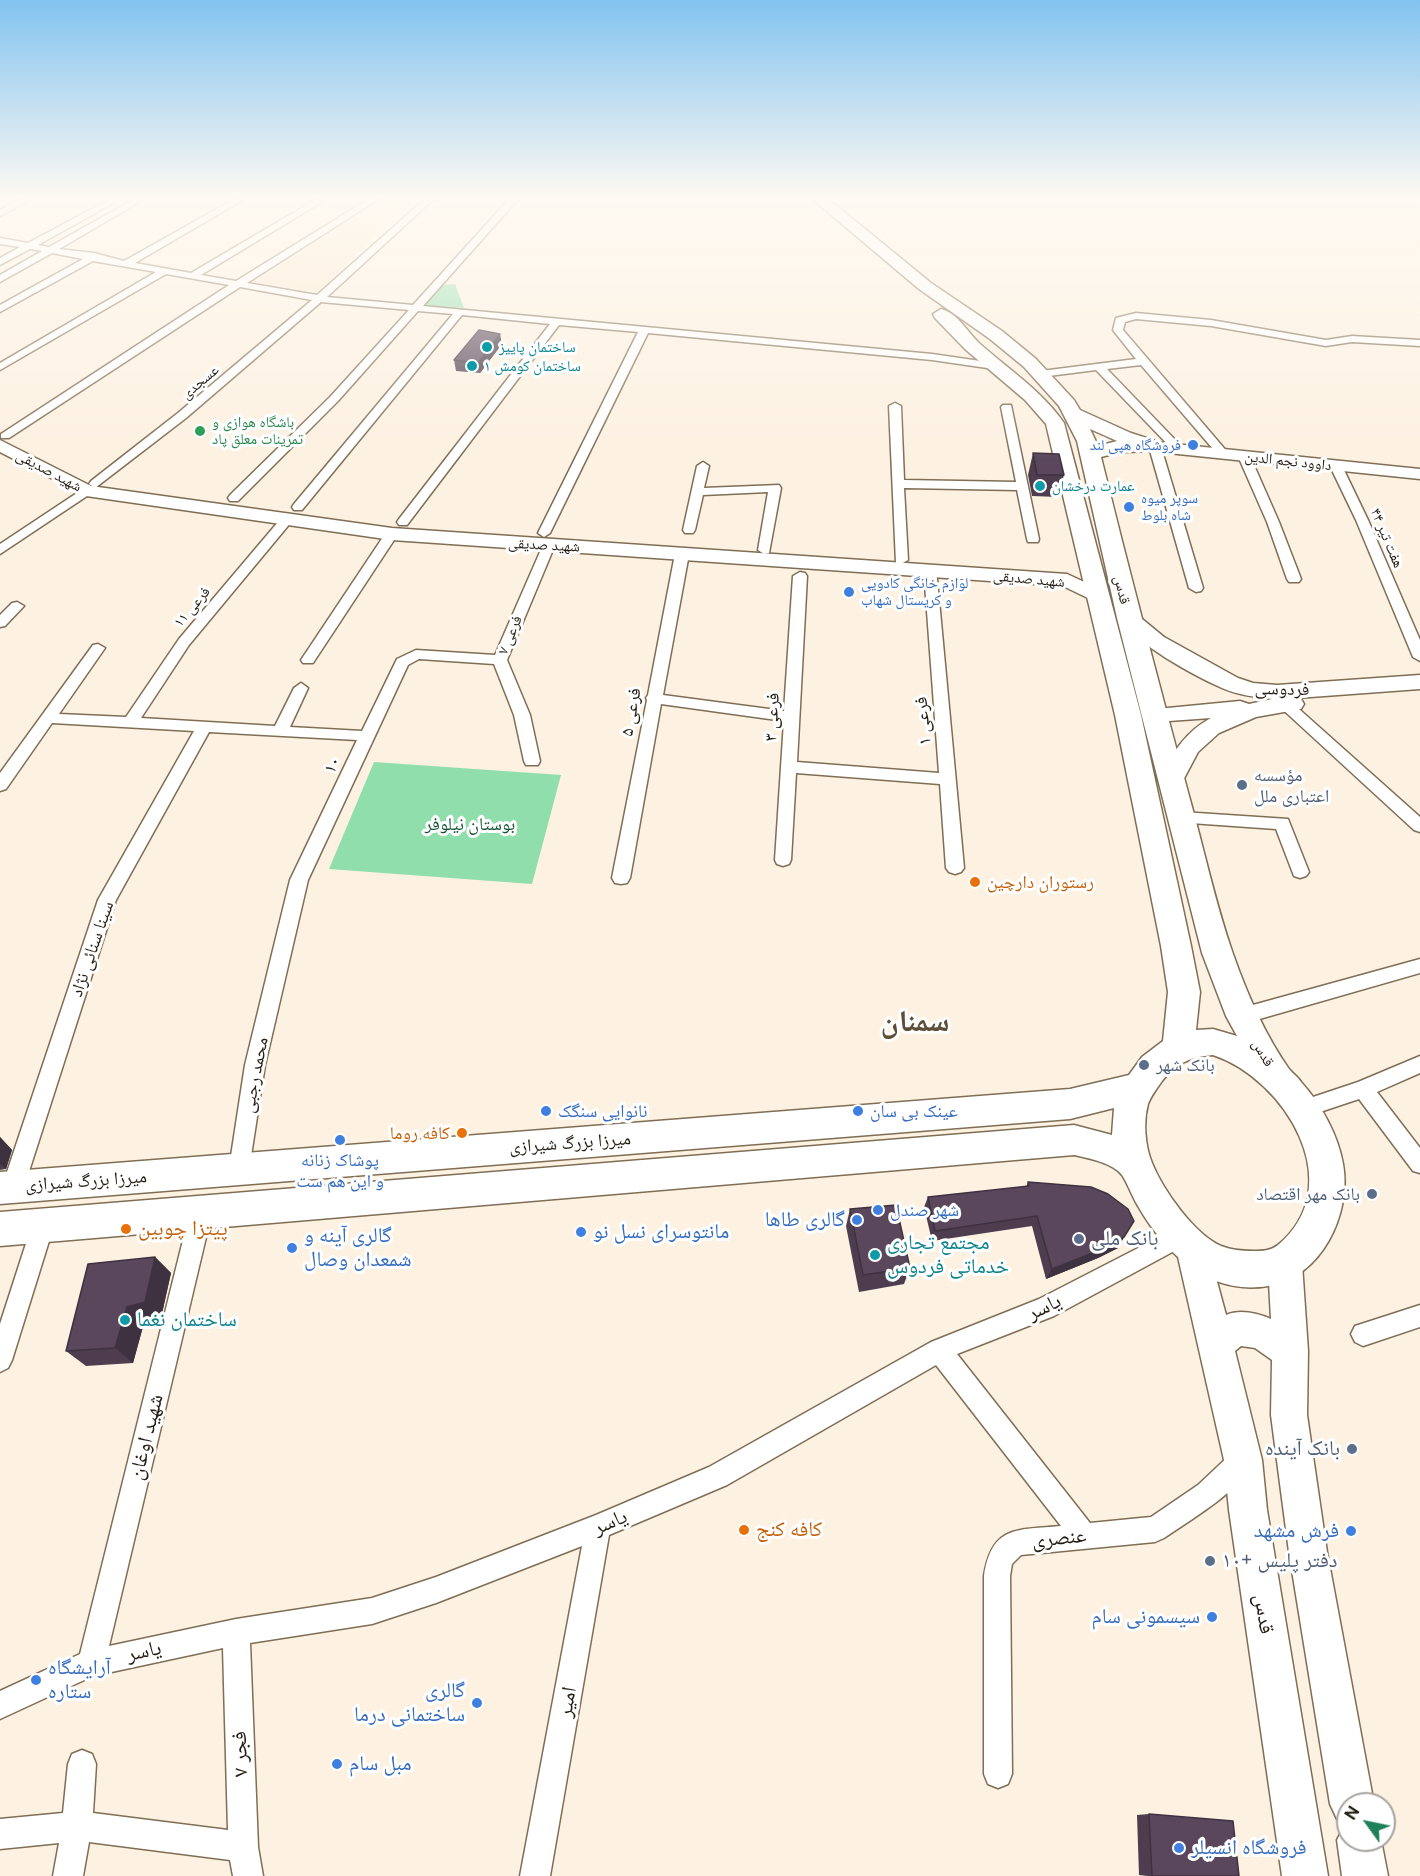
<!DOCTYPE html>
<html>
<head>
<meta charset="utf-8">
<style>
  body { margin:0 }
  #map { position:relative; width:1420px; height:1876px; overflow:hidden; background:#fdf1e1; font-family:"Public Sans",sans-serif }
  canvas { display:block }
  .north { position:absolute; left:1336px; top:1792px; width:60px; height:60px; box-sizing:border-box; background:#fff; border:2px solid #a7a5a1; border-radius:50%; rotate:303deg; font-size:16px; font-weight:700; line-height:24px; text-align:center; color:#241d13 }
  .north::after { content:''; display:block; margin:auto; width:21px; height:27px; background:#1f8159; clip-path:polygon(50% 0,100% 100%,50% 72%,0 100%) }
</style>
</head>
<body>
<div id="map">
<canvas width="1420" height="1876"></canvas>
<div class="north">N</div>
</div>
<script>
const c = document.querySelector('canvas').getContext('2d');
c.lineJoin = 'round';
function fillPath(path, color) { c.fillStyle = color; c.fill(path, 'evenodd'); }
function stroke(path, color, width, dash) { c.strokeStyle = color; c.lineWidth = width; c.lineCap = dash ? 'butt' : 'round'; c.setLineDash(dash || []); c.stroke(path); }
function drawText(font, color, halo, rows, align = 'center') {
  c.font = font + ' "Public Sans","Noto Naskh Arabic",sans-serif'; c.lineWidth = 6; c.setLineDash([]); c.textBaseline = 'middle'; c.strokeStyle = halo; c.fillStyle = color; for (const [text, x, y, turn = 0] of rows) {
    c.save(); c.translate(x, y); c.rotate((+turn || 0) * Math.PI / 180); c.textAlign = isNaN(turn) ? turn : align; if (halo) c.strokeText(text, 0, 0); c.fillText(text, 0, 0); c.restore();
  }
}
const built = new Path2D(`
  M387,197H416L317,292L255,282Z`);
const green = new Path2D(`
  M455,284L464,308L423,305L441,285Z
  M374,762L561,775L532,884L329,869Z`);
const street = new Path2D(`
  M25,197H35L0,216V210Z
  M114,197H124L38,245L49,247L138,197H148L59,249L94,253L124,261L238,197H248L135,263L191,273L320,197H330L201,275L236,281L372,197H382L247,283L317,295L427,197H436L327,297L413,305L511,197H520L423,306L932,354L994,363L999,366L994,369L932,360L648,333L550,533L544,537L538,533L638,332L559,325L407,525H399L397,522L399,519L550,324L462,315L302,510H294L292,507L294,504L453,314L418,311L338,401L238,501H230L228,498L230,495L330,397L409,310L321,302L186,418L95,488L89,484L91,481L178,413L312,300L240,287L9,438H1V434L229,285L166,274L0,370V363L156,272L93,261L0,312V305L83,259L52,253L0,282V275L42,251L30,249L0,265V258L20,247L0,244V238L28,243Z
  M1136,313L1211,320L1326,340L1352,336L1420,340V346L1352,342L1326,346L1211,326L1136,319L1125,322L1123,330L1229,454L1227,456H1219L1141,365L1107,369L1183,448L1185,450L1179,454L1175,452L1096,370L1041,377L1036,374L1041,371L1136,359L1113,330L1116,318Z
  M895,403L901,406L904,480L1016,482L1001,407L1003,405H1011L1039,539L1038,542H1028L1027,539L1017,490L904,488L908,560L901,564L896,563L889,406Z
  M1155,444L1161,447L1203,588L1201,591L1196,592L1189,588L1149,447Z
  M1244,452L1250,456L1279,522L1301,579L1299,582H1289L1287,579L1267,522L1238,456Z
  M703,462L709,466L704,488L779,485L781,488L769,553L764,554L758,550L768,492L703,495L695,530L693,533H685L683,530L697,466Z
  M1336,462L1342,466L1368,520L1420,640V661L1413,657L1356,520L1330,466Z
  M86,487L90,488V494L0,554V544Z
  M288,514L294,518L292,521L189,645L141,718L275,726L294,688L301,683L308,688L290,727L362,731L397,659L416,650L495,655L543,545L549,541L555,545L507,660L530,715L540,761L538,765H526L524,761L514,715L494,664L419,659L408,665L308,880L265,1065L249,1169L246,1176L239,1179L232,1176L229,1169L245,1065L290,880L357,740L209,732L116,900L24,1187L21,1194L13,1197L5,1194L2,1187L98,900L194,731L52,723L6,789L0,791V773L93,645L98,644L105,648L59,714L126,717L179,639L284,515Z
  M392,530L398,534L313,663H303L301,660L387,531Z
  M682,550L689,554L663,695L784,711L793,576L800,572L805,573L807,576L797,762L939,773L924,571L931,567L936,568L964,868L961,872L955,874L949,872L946,868L940,784L796,773L791,860L789,864L783,866L777,864L775,860L784,721L661,704L630,878L627,883L621,884L615,883L612,878L647,700L646,698L648,695L675,554Z
  M17,602L24,606L5,626L0,627V615L12,603Z
  M1285,699L1290,701L1420,817V832L1414,830L1280,707L1278,704L1280,701Z
  M1182,812L1288,819L1309,872L1306,876L1300,878L1294,876L1276,829L1176,822L1174,818L1176,814Z
  M1420,959V973L1242,1024L1235,1022L1232,1016L1235,1010L1242,1008Z
  M1420,1056V1073L1377,1092L1420,1148V1173L1413,1171L1359,1099L1302,1118L1295,1115L1292,1109L1295,1103L1358,1082Z
  M201,1202L209,1205L212,1212L109,1646L236,1619L372,1598L436,1577L596,1515L709,1467L931,1342L1039,1299L1181,1226L1189,1229L1192,1236L1189,1243L1054,1316L957,1354L1090,1523L1151,1517L1198,1485L1233,1452L1242,1449L1251,1452L1254,1461C1242,1490 1190,1520 1164,1538L1155,1542L1021,1555L1012,1564L1010,1576L1012,1774L1008,1784L998,1788L988,1784L984,1774V1576C992,1525 1017,1530 1061,1526L936,1365L727,1485L609,1535L550,1876H520L582,1546L436,1603L372,1624L250,1643L258,1847L263,1876H233L230,1860L89,1842L83,1876H53L59,1843L0,1849V1819L63,1813L68,1764L72,1754L82,1750L92,1754L96,1764L93,1813L228,1830L223,1648L93,1676L0,1719V1691L80,1654L190,1212L193,1205Z
  M43,1215L51,1218L54,1225L12,1360L8,1368L0,1372V1324L32,1225L35,1218Z
  M1420,1305V1327L1363,1346L1355,1342L1351,1334L1355,1326Z`);
const secondary = new Path2D(`
  M0,440L91,486L392,528L1067,574L1106,592L1109,596L1106,600H1092L1063,586L392,540L86,496L0,452Z
  M1155,442L1420,469V479L1149,451L1146,447L1149,443Z
  M1129,612L1136,614L1164,637L1238,678L1253,683L1277,685L1420,675V689L1297,698L1301,699L1304,704L1301,709L1256,717L1219,733L1198,752L1180,786L1172,788L1164,786L1160,780C1172,753 1185,732 1211,718L1155,722L1147,720L1144,715L1147,710L1240,701L1249,704L1272,699C1255,697 1238,695 1222,688C1193,675 1136,644 1119,618L1122,614Z
  M1193,1232L1205,1237L1226,1315C1240,1309 1257,1313 1271,1319L1268,1264L1273,1253L1285,1248L1297,1253L1302,1264L1308,1351L1307,1415L1327,1552L1374,1804H1348V1840H1381L1388,1876H1342L1337,1840L1346,1823L1337,1819L1330,1804L1289,1552L1271,1415L1272,1360L1255,1348L1241,1346L1235,1351L1262,1460L1267,1510L1328,1876H1282L1229,1510L1224,1460L1176,1248L1181,1237Z`);
const primary = new Path2D(`
  M810,197H826L931,283L1002,331L1036,359L1074,400L1080,410L1131,433L1162,443L1165,447L1162,451L1121,452L1101,457C1129,571 1159,684 1189,796C1204,849 1215,903 1233,954C1247,994 1265,1035 1289,1069C1293,1074 1298,1077 1301,1082C1321,1104 1338,1135 1343,1164C1352,1214 1321,1278 1268,1286C1209,1296 1165,1253 1138,1206C1132,1196 1128,1184 1122,1175C1113,1163 1088,1158 1074,1155L0,1246V1212L1074,1125L1112,1135L1114,1108L1070,1119L0,1204V1172L1070,1089L1129,1075L1142,1057L1163,1041L1168,992L1161,946L1115,715L1046,424L1025,400L965,349L935,318L933,314L941,309C958,313 967,332 979,343C1008,369 1042,391 1064,423L1141,715L1191,946L1200,992L1196,1030L1213,1029L1237,1036L1226,1016L1202,953L1117,618L1077,441L1059,406L1024,367L990,339L919,289ZM1090,429L1117,441L1098,446ZM1213,1055C1285,1079 1350,1185 1278,1245C1270,1251 1263,1251 1253,1251C1243,1251 1231,1250 1221,1246C1194,1234 1163,1190 1152,1163C1145,1146 1143,1122 1148,1104C1151,1096 1157,1088 1162,1081C1176,1063 1191,1057 1213,1055Z`);
const wall = new Path2D(`
  M502,344L480,373L456,371L454,360Z
  M1033,453L1064,475L1058,497L1032,496L1028,475Z
  M0,1137L12,1150L6,1169L0,1170Z
  M1028,1182L1124,1237L1118,1248L1098,1258L1046,1279L1032,1226L932,1241L924,1207L928,1197L1026,1187Z
  M850,1209L910,1268L904,1284L859,1292L846,1226Z
  M155,1257L171,1273L161,1318L144,1323L133,1363L86,1366L66,1351Z
  M1149,1814L1239,1876H1148L1139,1875L1137,1815Z`);
const shadedWall = new Path2D(`
  M500,334L502,344L480,373L478,363Z
  M0,1137L12,1150L6,1169L0,1164Z
  M1124,1237L1118,1248L1098,1258L1046,1279L1052,1269Z
  M155,1257L171,1273L161,1318L144,1323L133,1363L115,1348L127,1307Z`);
const building = new Path2D(`
  M479,330L500,334L478,363L454,360Z
  M1033,453L1059,454L1064,475H1037Z
  M1028,1182L1091,1187L1108,1194L1128,1209L1134,1221L1124,1237L1105,1248L1052,1269L1037,1216L935,1231L928,1197L1029,1186Z
  M896,1205L910,1268L863,1275L850,1209Z
  M155,1257L145,1302L127,1307L115,1348L66,1351L88,1264Z
  M1149,1814L1233,1821L1239,1876H1152Z`);
const markers = [
  [487,347,6,"#0f9aa8"],
  [472,366,6,"#0f9aa8"],
  [200,431,6,"#2e9e5b"],
  [1193,445,6,"#3f7fe0"],
  [1040,486,6,"#0f9aa8"],
  [1129,507,6,"#3f7fe0"],
  [849,592,6,"#3f7fe0"],
  [1242,785,6,"#5c6f8a"],
  [975,882,6,"#e8710a"],
  [1144,1065,6,"#5c6f8a"],
  [546,1111,6,"#3f7fe0"],
  [858,1111,6,"#3f7fe0"],
  [462,1133,6,"#e8710a"],
  [340,1140,6,"#3f7fe0"],
  [1372,1194,6,"#5c6f8a"],
  [878,1210,6,"#3f7fe0"],
  [857,1220,6,"#3f7fe0"],
  [126,1229,6,"#e8710a"],
  [581,1232,6,"#3f7fe0"],
  [1079,1239,6,"#5c6f8a"],
  [292,1248,6,"#3f7fe0"],
  [875,1255,6,"#0f9aa8"],
  [125,1320,6,"#0f9aa8"],
  [1352,1449,6,"#5c6f8a"],
  [744,1530,6,"#e8710a"],
  [1351,1531,6,"#3f7fe0"],
  [1210,1561,6,"#5c6f8a"],
  [1212,1617,6,"#3f7fe0"],
  [36,1680,6,"#3f7fe0"],
  [477,1703,6,"#3f7fe0"],
  [337,1764,6,"#3f7fe0"],
  [1179,1848,6,"#3f7fe0"]
];
const farCulturenames = [
  ["ساختمان پاییز",499,347],
  ["ساختمان کومش ۱",484,366],
  ["عمارت درخشان",1052,486]
];
const farStreetnames = [
  ["عسجدی",200,382,-40],
  ["داوود نجم الدین",1288,461,6],
  ["شهید صدیقی",49,471,28],
  ["هفت تیر ۴۴",1387,538,67],
  ["شهید صدیقی",544,545,3],
  ["شهید صدیقی",1029,579,5],
  ["قدس",1122,590,77],
  ["فرعی ۱۱",192,607,-50],
  ["فرعی ۷",510,635,-67],
  ["قدس",1263,1053,60]
];
const farLeisurenames = [
  ["باشگاه هوازی و",212,422],
  ["تمرینات معلق پاد",212,439]
];
const farShopnames = [
  ["فروشگاه هپی لند",1181,445,"right"],
  ["سوپر میوه",1141,498],
  ["شاه بلوط",1141,515],
  ["لوازم خانگی کادویی",861,583],
  ["و کریستال شهاب",861,600]
];
const streetNames = [
  ["فردوسی",1282,689,1],
  ["فرعی ۵",631,712,-80],
  ["فرعی ۳",772,717,-87],
  ["فرعی ۱",923,721,-95],
  ["۱۰",332,765,-64],
  ["سینا سنائی نژاد",92,949,-71],
  ["محمد رجبی",255,1075,-79],
  ["میرزا بزرگ شیرازی",570,1143,-4],
  ["میرزا بزرگ شیرازی",86,1181,-4]
];
const serviceNames = [
  ["مؤسسه",1254,775],
  ["اعتباری ملل",1254,796],
  ["بانک شهر",1156,1065],
  ["بانک مهر اقتصاد",1360,1194,"right"]
];
const parkNames = [
  ["بوستان نیلوفر",470,824]
];
const foodNames = [
  ["رستوران دارچین",987,882],
  ["کافه روما",450,1133,"right"]
];
const shopNames = [
  ["نانوایی سنگک",558,1111],
  ["عینک بی سان",870,1111],
  ["پوشاک زنانه",340,1160,"center"],
  ["و این هم ست",340,1181,"center"],
  ["شهر صندل",890,1210]
];
const nearShopnames = [
  ["گالری طاها",845,1220,"right"],
  ["مانتوسرای نسل نو",593,1232],
  ["گالری آینه و",304,1236],
  ["شمعدان وصال",304,1260],
  ["فرش مشهد",1339,1531,"right"],
  ["سیسمونی سام",1200,1617,"right"],
  ["آرایشگاه",48,1668],
  ["ستاره",48,1692],
  ["گالری",465,1691,"right"],
  ["ساختمانی درما",465,1715,"right"],
  ["مبل سام",349,1764],
  ["فروشگاه انسیلر",1191,1848]
];
const nearFoodnames = [
  ["پیتزا چوبین",138,1229],
  ["کافه کنج",756,1530]
];
const nearServicenames = [
  ["بانک ملی",1091,1239],
  ["بانک آینده",1340,1449,"right"],
  ["دفتر پلیس +۱۰",1222,1561]
];
const nearCulturenames = [
  ["مجتمع تجاری",887,1243],
  ["خدماتی فردوس",887,1267],
  ["ساختمان نغما",137,1320]
];
const nearStreetnames = [
  ["یاسر",1044,1307,-25],
  ["شهید اوغان",146,1437,-76],
  ["یاسر",610,1522,-23],
  ["عنصری",1059,1538,-6],
  ["قدس",1264,1614,81],
  ["یاسر",144,1651,-12],
  ["امیر",567,1702,-80],
  ["فجر ۷",240,1754,-92]
];
const townNames = [
  ["سمنان",915,1022]
];
fillPath(built, '#fce9cd');
fillPath(green, '#90deab');
stroke(street, '#7f6e55', 3);
stroke(secondary, '#7f6e55', 3);
stroke(primary, '#7f6e55', 3);
fillPath(street, '#fff');
fillPath(secondary, '#fff');
fillPath(primary, '#fff');
fillPath(wall, '#4d3d4f');
fillPath(shadedWall, '#3f3240');
fillPath(building, '#5a475c');
stroke(building, '#3f3240', 1.5);
const sky = c.createLinearGradient(0, 0, 0, 460);
sky.addColorStop(0, '#82c3ef');
sky.addColorStop(0.43, '#fef9f2');
sky.addColorStop(1, '#fef9f200');
c.fillStyle = sky;
c.fillRect(0, 0, 1420, 460);
for (const [x, y, r, color] of markers) { const dot = new Path2D(); dot.arc(x, y, r, 0, 2 * Math.PI); c.fillStyle = color; c.fill(dot); stroke(dot, '#fff', 2); }
drawText('15px', '#0d838f', '#fff', farCulturenames, 'left');
drawText('15px', '#241d13', '#fff', farStreetnames);
drawText('15px', '#27864d', '#fff', farLeisurenames, 'left');
drawText('15px', '#366cbe', '#fff', farShopnames, 'left');
drawText('18px', '#241d13', '#fff', streetNames);
drawText('18px', '#4e5e75', '#fff', serviceNames, 'left');
drawText('18px', '#11502d', '#fff', parkNames);
drawText('18px', '#c56008', '#fff', foodNames, 'left');
drawText('18px', '#366cbe', '#fff', shopNames, 'left');
drawText('21px', '#366cbe', '#fff', nearShopnames, 'left');
drawText('21px', '#c56008', '#fff', nearFoodnames, 'left');
drawText('21px', '#4e5e75', '#fff', nearServicenames, 'left');
drawText('21px', '#0d838f', '#fff', nearCulturenames, 'left');
drawText('21px', '#241d13', '#fff', nearStreetnames);
drawText('bold 30px', '#5f4e37', '#fff', townNames);
</script>
</body>
</html>
